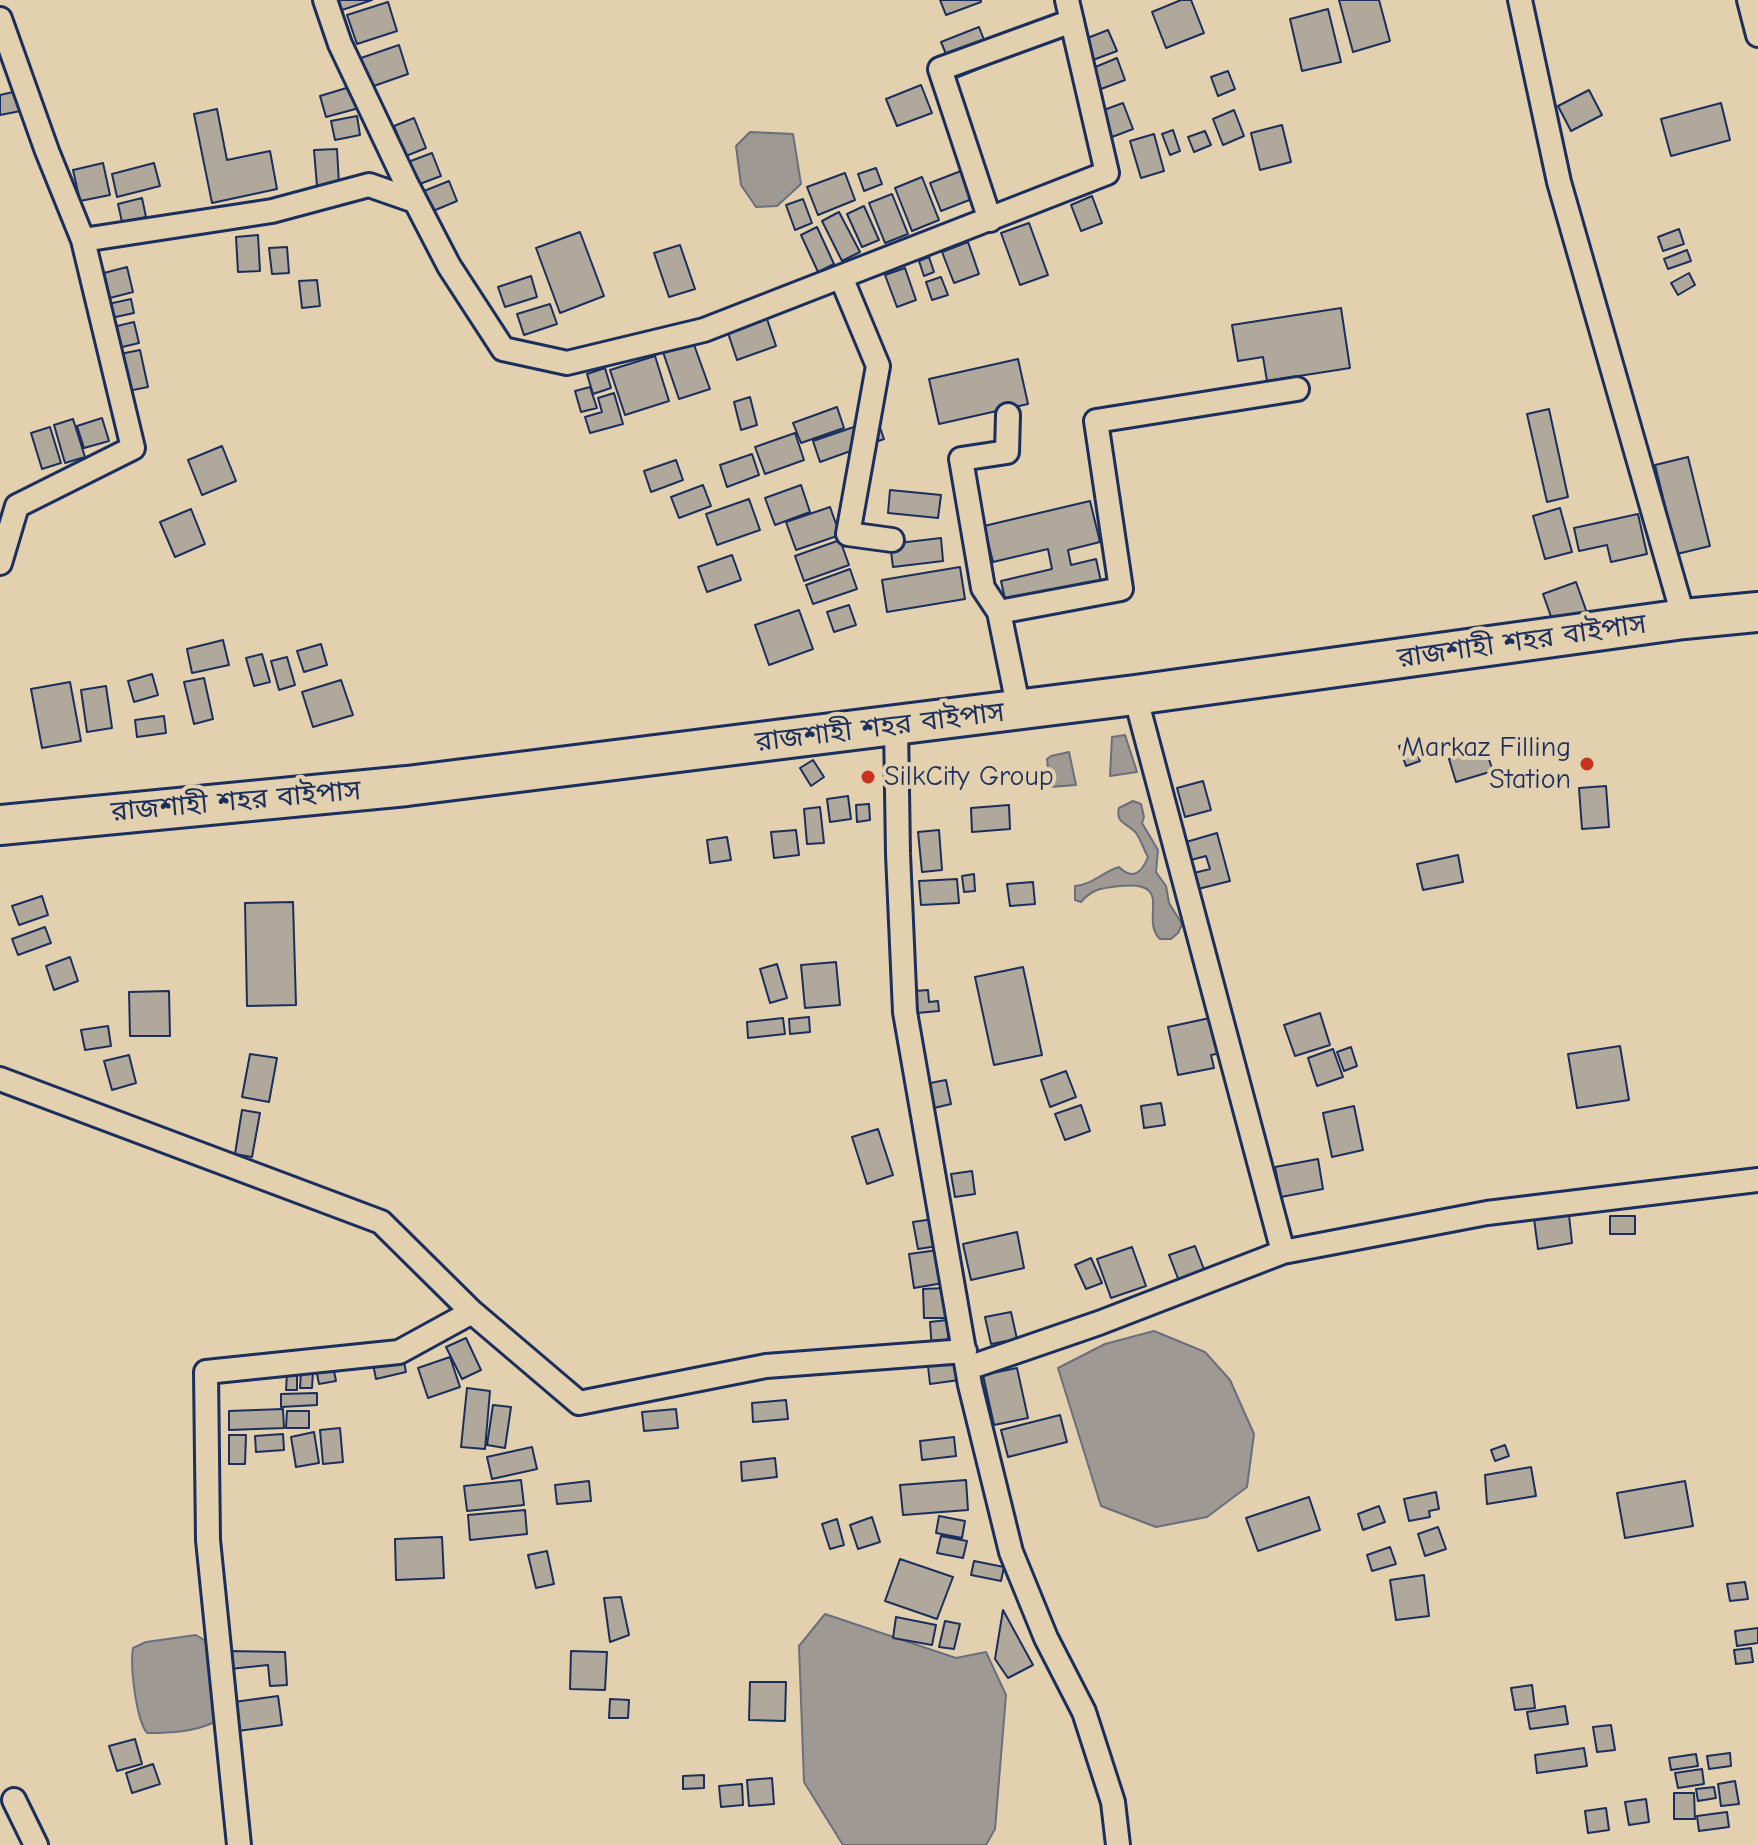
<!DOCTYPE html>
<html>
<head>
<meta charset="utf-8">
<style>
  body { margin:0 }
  canvas { display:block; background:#e2d0ae }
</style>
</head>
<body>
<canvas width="1758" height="1845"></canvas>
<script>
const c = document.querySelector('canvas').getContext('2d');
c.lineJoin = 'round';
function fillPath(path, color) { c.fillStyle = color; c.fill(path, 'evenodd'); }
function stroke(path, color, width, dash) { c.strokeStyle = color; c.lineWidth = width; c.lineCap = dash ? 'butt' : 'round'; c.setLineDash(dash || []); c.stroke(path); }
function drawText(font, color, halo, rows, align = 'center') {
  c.font = font + ' "Comic Neue","Noto Sans Bengali",sans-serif'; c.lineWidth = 8; c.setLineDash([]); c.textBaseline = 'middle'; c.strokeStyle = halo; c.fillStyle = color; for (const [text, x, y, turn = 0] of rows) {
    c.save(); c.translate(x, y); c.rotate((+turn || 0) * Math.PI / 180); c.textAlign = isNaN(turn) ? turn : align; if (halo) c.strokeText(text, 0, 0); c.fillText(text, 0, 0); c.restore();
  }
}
const water = new Path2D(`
  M750,132L793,134L801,184L777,206L756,207L741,185L736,146Z
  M1125,735L1137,772L1110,776L1112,737Z
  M1069,752L1076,785L1050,787L1047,759L1051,756Z
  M1133,801L1141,804L1144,817L1142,823L1158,850L1156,872L1166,886L1169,903L1182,924L1178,933L1171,939H1160C1139,919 1176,880 1120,886C1103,888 1093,888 1081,902L1075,900V886C1091,885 1103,872 1119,867C1133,881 1142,872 1148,857C1144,850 1141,840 1136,833C1128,823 1115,824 1119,808Z
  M1154,1331L1205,1352L1230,1380L1254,1434L1247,1487L1207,1517L1156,1527L1101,1506L1058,1368L1105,1344Z
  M825,1614L956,1658L986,1652L1006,1695L995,1829L986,1845H843L804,1782L799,1646Z
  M196,1635L212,1645L220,1711L215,1722C193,1732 171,1733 147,1733C136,1719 130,1666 133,1648L146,1642Z`);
const building = new Path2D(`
  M339,0H372L342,10Z
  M940,0H981V2L946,15Z
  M1181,0H1191L1204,33L1166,48L1152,12Z
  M1339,0H1379L1390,41L1353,52Z
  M388,2L397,31L357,44L347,15Z
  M1328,9L1341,62L1302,71L1290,19Z
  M979,27L993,63L956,78L941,42Z
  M1108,30L1117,51L1093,60L1085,39Z
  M399,45L408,74L368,88L358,59Z
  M1117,58L1125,80L1101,89L1093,68Z
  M1228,71L1235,89L1218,96L1211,77Z
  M921,85L932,113L897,126L886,99Z
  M353,86L359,108L326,117L320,96Z
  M26,89L31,109L0,115V95Z
  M1589,90L1602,115L1571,131L1558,106Z
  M1123,103L1133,129L1112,137L1101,111Z
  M1721,103L1730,140L1671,156L1661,119Z
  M217,109L227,160L270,151L277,189L212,203L194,114Z
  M1234,110L1244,136L1223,145L1213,119Z
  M357,116L360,135L335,140L331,121Z
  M414,118L426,148L406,156L394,126Z
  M1282,125L1291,162L1260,170L1251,133Z
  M1173,130L1180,151L1170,155L1162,134Z
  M1205,131L1211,145L1194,152L1188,137Z
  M1154,134L1164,171L1141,178L1130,141Z
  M337,149L339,184L317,186L314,150Z
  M432,153L441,176L417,185L408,162Z
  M103,163L110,195L80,201L73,170Z
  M154,163L160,186L117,197L112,174Z
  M876,168L882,184L864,191L858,174Z
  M966,169L977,197L941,211L930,183Z
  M845,173L855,200L818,215L807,187Z
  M922,177L939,220L912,231L895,188Z
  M449,181L457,201L433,211L424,191Z
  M892,194L908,234L885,243L869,203Z
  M1092,196L1102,223L1081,231L1071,205Z
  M142,198L146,217L122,222L118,204Z
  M803,199L812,223L795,230L786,205Z
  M864,206L879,240L862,247L847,214Z
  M839,212L860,252L842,261L822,221Z
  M1029,223L1048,275L1020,285L1001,233Z
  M817,227L834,264L818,272L801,235Z
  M1679,229L1684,244L1663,251L1658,237Z
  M580,232L604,296L560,313L536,248Z
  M258,235L260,271L238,272L236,237Z
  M968,242L979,274L954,283L942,252Z
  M680,245L695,289L669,297L654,253Z
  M287,247L289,273L272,274L269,248Z
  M1687,250L1691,261L1668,269L1664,259Z
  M929,257L934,272L924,276L919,261Z
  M127,267L133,292L110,298L104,273Z
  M905,268L916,300L897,307L885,275Z
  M1689,273L1695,285L1678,295L1671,283Z
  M531,276L537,297L505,307L498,287Z
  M941,277L948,295L932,300L926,282Z
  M317,280L320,306L302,308L299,281Z
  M131,299L134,313L111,318L108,304Z
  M550,304L557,324L524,335L517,314Z
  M1341,308L1350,368L1267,381L1263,357L1238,361L1232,325Z
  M766,316L776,346L737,360L727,330Z
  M134,322L139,343L118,348L113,327Z
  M693,342L710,389L679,399L663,352Z
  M140,350L148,387L128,391L120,354Z
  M655,356L669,401L625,415L610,370Z
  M1018,359L1028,404L939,424L929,379Z
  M605,368L611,388L593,394L587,374Z
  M590,387L597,408L581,412L575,391Z
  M614,393L623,424L590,433L585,417L602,412L598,398Z
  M750,397L757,425L741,430L734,402Z
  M837,407L844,428L801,443L793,423Z
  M1549,409L1568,497L1547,502L1527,414Z
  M102,418L109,441L84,448L77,426Z
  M73,419L85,457L65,463L54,425Z
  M877,419L884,439L820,462L813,441Z
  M50,427L61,463L42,469L31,433Z
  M795,433L804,460L765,474L755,447Z
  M222,446L236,481L202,495L188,460Z
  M752,454L759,475L727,487L720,465Z
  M1688,457L1710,546L1677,554L1655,465Z
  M676,460L683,480L651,492L644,471Z
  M703,485L711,506L679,518L671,497Z
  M801,485L810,512L775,525L765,498Z
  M890,490L941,495L938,518L888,513Z
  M749,499L760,530L717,545L706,514Z
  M1090,501L1100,542L1068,550L1071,565L1096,559L1102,586L1007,608L1001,581L1052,569L1048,549L993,562L984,526Z
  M830,507L840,535L796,550L786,522Z
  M1560,508L1572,552L1545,559L1533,516Z
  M191,509L205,544L175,557L160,522Z
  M1638,514L1647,554L1611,562L1607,545L1579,551L1574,528Z
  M941,538L943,561L893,567L890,544Z
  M840,540L849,565L804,581L795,556Z
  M732,555L741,580L707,592L698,567Z
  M960,567L965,599L887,612L882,580Z
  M850,569L857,589L813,604L806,585Z
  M1576,582L1587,613L1554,625L1543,594Z
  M849,605L856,625L834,632L827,612Z
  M799,610L813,649L769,665L755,625Z
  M223,640L229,665L192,673L187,649Z
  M321,644L327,665L304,672L297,651Z
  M262,654L270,682L254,686L246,658Z
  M287,657L295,685L279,690L271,661Z
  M152,674L158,695L134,702L128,681Z
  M204,678L213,719L194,724L184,682Z
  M341,680L353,715L313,727L302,692Z
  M70,682L81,741L42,748L31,689Z
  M106,686L112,728L87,732L81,690Z
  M164,716L166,733L137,737L135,720Z
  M1413,742L1420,761L1406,766L1399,746Z
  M1485,748L1493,771L1456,782L1449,759Z
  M813,760L824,777L811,786L800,768Z
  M1203,781L1211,810L1185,817L1177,788Z
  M1606,786L1609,827L1582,829L1579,788Z
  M848,796L851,819L830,822L827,799Z
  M869,804L870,820L857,822L856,805Z
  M1009,805L1010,829L972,832L971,808Z
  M820,807L824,843L807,844L804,809Z
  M796,830L799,855L774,858L771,832Z
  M939,830L942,870L922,872L918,832Z
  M1217,833L1230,881L1198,889L1194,873L1210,869L1206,856L1191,860L1186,842Z
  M727,837L731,860L710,863L707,840Z
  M1458,855L1463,882L1423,890L1417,864Z
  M974,874L975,891L964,892L962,876Z
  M957,879L959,903L921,905L919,881Z
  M1033,882L1035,904L1010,906L1007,884Z
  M42,896L48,915L19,925L12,906Z
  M293,902L296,1005L247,1006L245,903Z
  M45,927L51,943L18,955L12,939Z
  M70,957L78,981L54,990L46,966Z
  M836,962L840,1005L805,1008L801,965Z
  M777,964L787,998L770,1003L760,969Z
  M1023,967L1042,1055L994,1065L975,977Z
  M928,990L929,1002L938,1001L939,1011L917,1013L915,991Z
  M169,991L170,1036H130L129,992Z
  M1320,1013L1330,1045L1295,1056L1284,1025Z
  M1219,1016L1227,1052L1211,1055L1214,1068L1178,1075L1168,1027Z
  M809,1017L810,1032L790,1034L789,1019Z
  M783,1018L785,1034L748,1038L747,1022Z
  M108,1026L111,1046L85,1050L81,1030Z
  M1620,1046L1629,1100L1577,1108L1568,1054Z
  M1351,1047L1357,1066L1344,1071L1337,1052Z
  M1333,1049L1343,1077L1317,1086L1308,1058Z
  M250,1054L277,1058L269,1102L242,1097Z
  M129,1055L136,1083L112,1090L104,1061Z
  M1066,1071L1076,1097L1050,1107L1041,1080Z
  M946,1080L951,1104L930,1109L925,1084Z
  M1161,1103L1165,1125L1144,1128L1141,1106Z
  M1081,1105L1090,1131L1065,1140L1055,1114Z
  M1354,1106L1363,1150L1332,1157L1323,1113Z
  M242,1110L260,1113L252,1157L235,1154Z
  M878,1129L893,1175L867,1184L852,1137Z
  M1318,1159L1323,1189L1281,1197L1275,1167Z
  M972,1171L975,1194L955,1197L951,1174Z
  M1568,1206L1572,1243L1538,1249L1533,1211Z
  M1610,1216H1635V1234H1610Z
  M933,1219L938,1246L918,1249L913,1222Z
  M1017,1232L1024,1268L971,1280L963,1244Z
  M1195,1246L1205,1272L1179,1281L1169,1255Z
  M1132,1247L1146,1286L1111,1298L1097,1259Z
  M938,1250L943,1283L914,1288L909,1254Z
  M1091,1258L1102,1283L1086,1289L1075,1265Z
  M945,1288L946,1318H924L923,1289Z
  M1011,1312L1017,1339L991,1344L985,1317Z
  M947,1320L949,1348L932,1350L930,1322Z
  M466,1338L481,1370L462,1379L446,1347Z
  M402,1353L406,1372L376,1379L372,1359Z
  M956,1353L959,1380L930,1384L927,1357Z
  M450,1357L460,1387L428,1398L418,1368Z
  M332,1361L336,1381L319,1384L315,1364Z
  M1017,1368L1028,1418L994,1425L983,1375Z
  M301,1372H313L312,1388H300Z
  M287,1373H297V1390H286Z
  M467,1388L490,1391L485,1449L461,1447Z
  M317,1393V1405L281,1407V1394Z
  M786,1400L788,1419L753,1422L752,1403Z
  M493,1405L511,1407L505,1448L487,1445Z
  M283,1409L284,1428L229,1430V1411Z
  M676,1409L678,1428L644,1431L642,1412Z
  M287,1411H309V1428H286Z
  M1060,1415L1067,1442L1008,1457L1001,1430Z
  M340,1428L343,1462L323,1464L320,1430Z
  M314,1432L319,1463L296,1467L291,1437Z
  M283,1434L284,1450L256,1452L255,1436Z
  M229,1435H246L245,1464H229Z
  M954,1437L956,1456L922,1460L920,1441Z
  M1505,1445L1509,1456L1495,1461L1491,1450Z
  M532,1447L537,1469L492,1479L487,1457Z
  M775,1458L777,1477L742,1481L741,1462Z
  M1531,1467L1536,1496L1487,1504L1485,1475Z
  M521,1480L524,1505L467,1511L464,1486Z
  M966,1480L968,1510L903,1515L900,1485Z
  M589,1481L591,1501L557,1504L555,1485Z
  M1685,1481L1693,1526L1625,1538L1617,1493Z
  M1436,1492L1439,1509L1429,1511L1430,1517L1409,1521L1404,1499Z
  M1309,1497L1320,1530L1258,1551L1246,1518Z
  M1379,1506L1385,1522L1363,1530L1358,1514Z
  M525,1510L527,1534L470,1540L468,1515Z
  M939,1516L965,1521L962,1538L936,1533Z
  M872,1517L880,1542L858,1549L850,1525Z
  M837,1519L844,1545L830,1549L822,1524Z
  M1438,1527L1446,1549L1425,1556L1418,1534Z
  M941,1536L967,1541L963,1558L937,1553Z
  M442,1537L444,1578L396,1580L395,1539Z
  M1390,1547L1396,1564L1372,1571L1367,1555Z
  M547,1551L554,1584L536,1588L528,1555Z
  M900,1559L953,1577L937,1619L885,1601Z
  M974,1561L1004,1567L1001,1581L971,1575Z
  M1424,1575L1429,1616L1396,1620L1390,1580Z
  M1745,1582L1748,1599L1730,1601L1727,1584Z
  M621,1597L629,1635L610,1642L604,1598Z
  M1003,1610L1033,1665L1008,1678L995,1659Z
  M896,1617L936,1625L932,1645L893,1638Z
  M945,1621L960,1624L954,1649L939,1647Z
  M1758,1628V1643L1737,1646L1735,1631Z
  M1751,1648L1753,1662L1736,1664L1734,1650Z
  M228,1651L285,1652L287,1685L270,1686L268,1665L230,1669Z
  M571,1651L607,1652L605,1690L570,1689Z
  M750,1682H786L785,1721L749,1720Z
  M1532,1685L1535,1708L1515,1710L1511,1688Z
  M278,1696L282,1725L238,1731L234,1702Z
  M610,1699L629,1700L628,1718H609Z
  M1565,1706L1568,1724L1530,1729L1527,1712Z
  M1611,1725L1615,1750L1597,1752L1593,1727Z
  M135,1739L142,1764L117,1771L109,1746Z
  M1584,1748L1587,1766L1537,1773L1535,1755Z
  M1730,1753L1731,1766L1709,1769L1707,1756Z
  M1696,1754L1698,1766L1671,1770L1669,1758Z
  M153,1764L160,1784L132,1793L126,1773Z
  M1702,1769L1704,1784L1678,1788L1675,1773Z
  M704,1775V1788L683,1789V1776Z
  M772,1778L774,1804L749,1806L747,1780Z
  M1735,1781L1739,1804L1721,1806L1718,1784Z
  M742,1784L743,1805L721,1807L719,1786Z
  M1714,1787L1716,1798L1698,1801L1696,1789Z
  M1674,1793H1694L1695,1819H1674Z
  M1646,1799L1649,1822L1629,1825L1625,1802Z
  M1606,1808L1609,1830L1588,1833L1585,1811Z
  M1727,1812L1729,1827L1699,1831L1697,1816Z`);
const minor = new Path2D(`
  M325,0L340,44L406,183L449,266L503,349L567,363L704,330L1107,173L1067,0
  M1520,0L1559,182L1684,619
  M1749,0L1758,35
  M0,19L47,151L83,240L133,448L17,506L0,563
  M990,220L940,69L1072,21
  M83,240L272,211L369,185L415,201
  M841,277L878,366L848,534L892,540
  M999,612L983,588L961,459L1007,452L1008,415
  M1135,695L1283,1252
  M1019,710L999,612L1121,589L1096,421L1297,389
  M896,726L898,854L905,1012L970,1385L1011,1552L1046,1638L1084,1712L1113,1802L1118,1845
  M0,1079L381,1222L472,1312
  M968,1368L1099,1323L1283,1252L1487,1213L1758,1180
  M14,1800L36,1845
  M239,1845L208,1540L206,1372L399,1352L472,1312L579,1403L766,1366L965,1351`);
const trunk = new Path2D(`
  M0,825L407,786L1135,695L1684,619L1758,612`);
const markers = [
  [1587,764,8,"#c8321e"],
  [868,777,8,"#c8321e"]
];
const streetNames = [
  ["রাজশাহী শহর বাইপাস",1522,642,-8],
  ["রাজশাহী শহর বাইপাস",880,728,-7],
  ["রাজশাহী শহর বাইপাস",236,802,-5]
];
const poiNames = [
  ["Markaz Filling",1571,748],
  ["Station",1571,780],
  ["SilkCity Group",884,777,"left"]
];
fillPath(water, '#9e9993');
stroke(water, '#6a6f7e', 2);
fillPath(building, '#b0a89a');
stroke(building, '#1b2f5e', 2);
stroke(minor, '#1b2f5e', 28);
stroke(trunk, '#1b2f5e', 44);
stroke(minor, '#e2d0ae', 22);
stroke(trunk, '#e2d0ae', 38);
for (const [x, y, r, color] of markers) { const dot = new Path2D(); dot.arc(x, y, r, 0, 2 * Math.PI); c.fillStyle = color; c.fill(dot); stroke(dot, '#e2d0ae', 3); }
drawText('28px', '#1b2f5e', '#e2d0ae', streetNames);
drawText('28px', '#1b2f5e', '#e2d0ae', poiNames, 'right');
</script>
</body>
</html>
